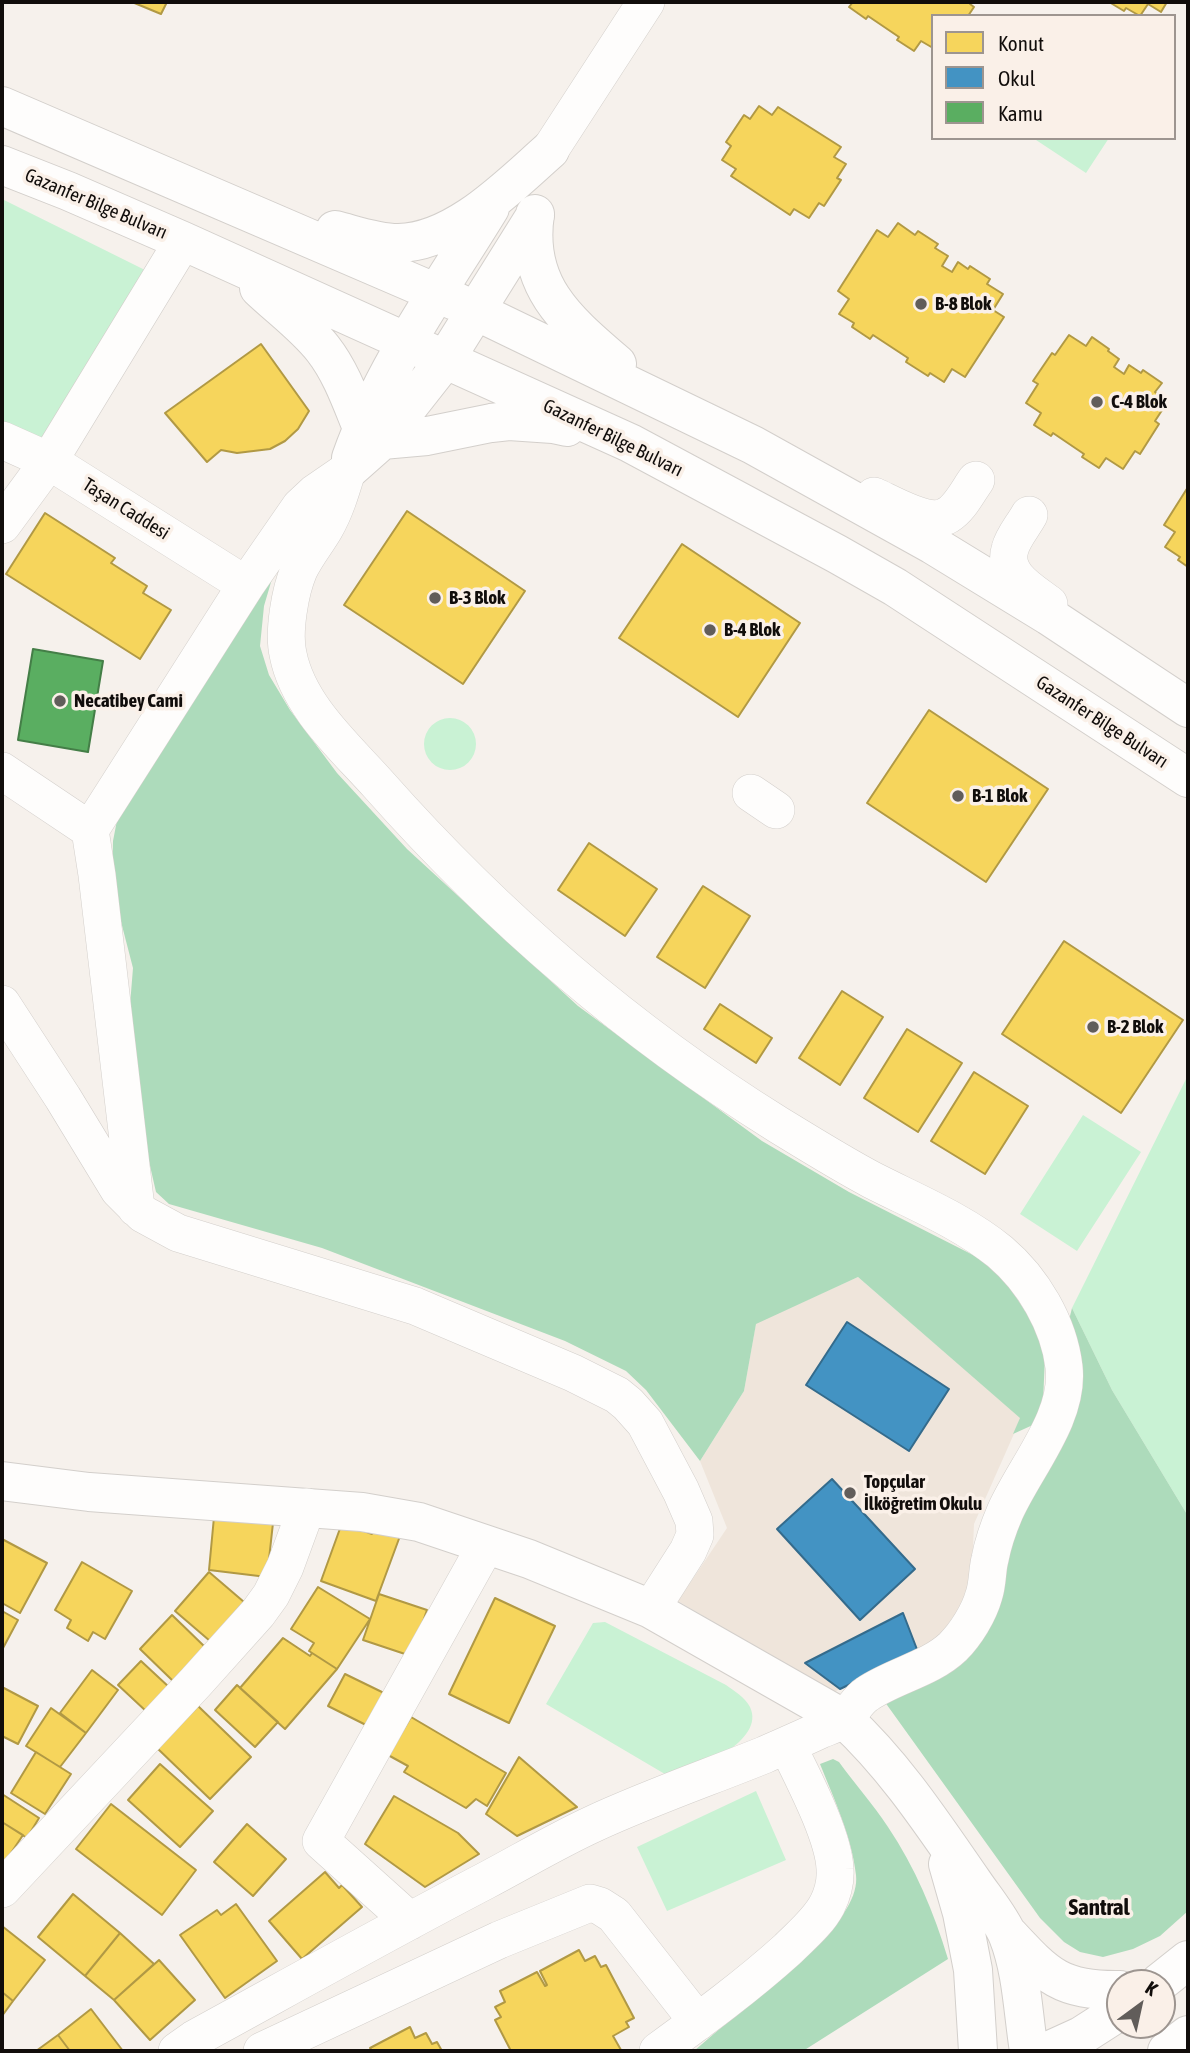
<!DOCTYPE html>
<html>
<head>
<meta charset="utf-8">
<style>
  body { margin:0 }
  #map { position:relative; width:1190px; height:2053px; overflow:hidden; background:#f6f1ec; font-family:"Asap Condensed",sans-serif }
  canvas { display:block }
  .frame { position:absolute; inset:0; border:4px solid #110d0b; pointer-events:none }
  .legend { position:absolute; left:931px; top:14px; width:245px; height:126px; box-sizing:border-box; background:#faf0e8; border:2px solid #9d9590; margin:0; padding:9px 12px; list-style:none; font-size:21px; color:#110d0b }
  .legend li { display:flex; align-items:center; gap:14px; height:35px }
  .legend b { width:35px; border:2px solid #9d9590 }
  .north { position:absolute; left:1106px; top:1969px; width:70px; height:70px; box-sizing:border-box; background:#faf0e8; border:2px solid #9d9590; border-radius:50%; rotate:33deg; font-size:19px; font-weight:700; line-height:28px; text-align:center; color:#110d0b }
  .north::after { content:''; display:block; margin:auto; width:24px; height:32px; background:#615d5a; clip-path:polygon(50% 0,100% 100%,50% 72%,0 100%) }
</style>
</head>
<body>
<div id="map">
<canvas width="1190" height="2053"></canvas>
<div class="frame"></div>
<ul class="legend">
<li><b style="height:19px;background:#f6d55c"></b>Konut</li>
<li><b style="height:19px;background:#4393c3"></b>Okul</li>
<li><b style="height:19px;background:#5aae61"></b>Kamu</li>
</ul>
<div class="north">K</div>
</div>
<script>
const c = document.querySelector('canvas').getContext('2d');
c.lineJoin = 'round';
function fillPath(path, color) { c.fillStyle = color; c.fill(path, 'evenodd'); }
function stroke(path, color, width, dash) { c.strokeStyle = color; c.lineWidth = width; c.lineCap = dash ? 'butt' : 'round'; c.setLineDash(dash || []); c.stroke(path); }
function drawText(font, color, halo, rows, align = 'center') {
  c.font = font + ' "Asap Condensed",sans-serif'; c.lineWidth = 7; c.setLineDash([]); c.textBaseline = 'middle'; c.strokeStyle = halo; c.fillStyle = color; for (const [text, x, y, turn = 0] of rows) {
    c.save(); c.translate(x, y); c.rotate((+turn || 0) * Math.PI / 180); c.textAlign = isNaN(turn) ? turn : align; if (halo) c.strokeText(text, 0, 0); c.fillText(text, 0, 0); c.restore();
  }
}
const built = new Path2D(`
  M858,1277L1021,1418L974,1524L971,1592L933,1645L832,1693L678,1601L727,1528L700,1461L744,1391L756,1323Z`);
const green = new Path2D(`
  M1033,138H1109L1086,173Z
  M2,199L153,274L50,437L31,443L2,430Z
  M424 744a26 26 0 1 1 52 0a26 26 0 1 1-52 0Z
  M1188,1075V1516L1112,1390L1072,1308Z
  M1083,1115L1141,1152L1077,1251L1020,1214Z
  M605,1622L726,1685C734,1691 745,1697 750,1707C766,1741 697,1768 675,1780L546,1704L593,1623Z
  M756,1791L786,1860L667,1911L637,1847Z`);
const forest = new Path2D(`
  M279,555L264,606L260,646L269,675L290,710L337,773L407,849L578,1006L762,1141L849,1192L975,1256L1003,1277L1031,1320L1045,1356L1043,1403L1035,1424L1013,1434L1020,1418L858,1277L756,1324L744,1391L700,1461L646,1390L626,1371L565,1341L322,1248L169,1204L156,1192L148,1157L130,1005L133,968L112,887L113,841L119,810Z
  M1072,1308L1112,1390L1188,1516V1911L1160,1936L1133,1949L1103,1957L1080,1952L1064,1942L1040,1918L882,1698L905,1685L1005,1560L1018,1524L1060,1442L1073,1422L1077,1403L1069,1320Z
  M833,1759L839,1762C855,1784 873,1804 888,1827C915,1867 934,1912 948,1959L803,2051H694C715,2033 737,2014 759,1996C788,1971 861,1917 856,1875C852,1837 834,1799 820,1764Z`);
const homes = new Path2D(`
  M132,2H167L161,14Z
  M853,2H972L970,4L974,7L968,16H933V48L921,41L914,51L897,40L899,37L868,16L866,19L849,7Z
  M1109,2H1167L1161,12L1148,4L1140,16L1126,8L1124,11Z
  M759,106L772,115L778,107L841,147L834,157L846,164L837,178L841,180L824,206L819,203L809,218L794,209L790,215L731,176L736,169L722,160L731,146L726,142L744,115L750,119Z
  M898,223L915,235L918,231L938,244L935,248L948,256L942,266L952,272L958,262L968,269L970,266L990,279L987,284L1003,294L993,310L1004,317L965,377L952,369L944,382L930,373L928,376L906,362L908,358L873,335L870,339L852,327L854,323L839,314L849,299L838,291L877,230L888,237Z
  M1069,335L1086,346L1092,337L1109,349L1108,351L1119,359L1114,367L1124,374L1129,365L1141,373L1143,370L1162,383L1155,392L1168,401L1155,421L1159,424L1140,454L1135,451L1123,469L1106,458L1099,468L1082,457L1084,454L1053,433L1051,436L1034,425L1041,413L1026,403L1038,384L1033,381L1052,353L1055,355Z
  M261,344L309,411L298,429L285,441L270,449L237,453L221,450L207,462L165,413Z
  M1188,487V567L1178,560L1180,557L1165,547L1175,532L1164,525Z
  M407,511L525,591L463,684L344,605Z
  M45,513L115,558L111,563L147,586L143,593L171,610L140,659L6,574Z
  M682,544L800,623L738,717L619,638Z
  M929,710L1048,789L986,882L867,803Z
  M589,843L657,889L625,936L558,890Z
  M703,886L750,916L705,988L657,957Z
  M1064,941L1183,1020L1121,1113L1002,1034Z
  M842,991L883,1017L840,1085L799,1058Z
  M720,1004L772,1038L756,1063L704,1029Z
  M907,1029L962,1063L918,1132L864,1098Z
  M974,1072L1028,1106L985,1174L931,1141Z
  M214,1517L273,1523L267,1577L209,1570Z
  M342,1523L372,1534L374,1526L400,1536L376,1601L321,1581Z
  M2,1539L47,1563L20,1613L2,1603Z
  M82,1562L132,1591L105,1639L93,1632L88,1641L67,1628L71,1620L55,1610Z
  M209,1572L244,1602L210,1641L175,1611Z
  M318,1587L370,1619L337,1669L309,1651L314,1643L291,1629Z
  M379,1594L427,1610L411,1656L363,1640Z
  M495,1598L555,1626L509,1723L449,1694Z
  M2,1611L18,1620L2,1650Z
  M172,1615L205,1647L173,1681L140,1649Z
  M283,1638L310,1656L312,1653L337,1669L285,1729L240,1688Z
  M141,1661L170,1688L147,1712L118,1685Z
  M92,1670L118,1690L86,1733L60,1713Z
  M345,1674L386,1694L370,1727L328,1706Z
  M237,1685L278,1722L255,1747L215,1710Z
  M2,1687L38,1706L18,1744L2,1736Z
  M198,1706L251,1757L210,1799L157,1748Z
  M51,1708L86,1733L60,1767L26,1746Z
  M411,1717L506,1773L487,1806L476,1799L466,1808L404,1772L408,1766L388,1755Z
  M36,1752L71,1774L45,1814L11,1793Z
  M519,1757L577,1807L517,1836L486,1814Z
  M160,1764L213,1811L180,1847L128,1800Z
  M2,1794L39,1818L27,1838L2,1822Z
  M394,1796L458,1833L479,1854L425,1887L365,1844Z
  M111,1804L196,1870L162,1915L76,1849Z
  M2,1822L23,1835L5,1862L2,1859Z
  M247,1824L286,1859L253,1896L214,1862Z
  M325,1872L339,1888L342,1885L362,1907L302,1959L269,1921Z
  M73,1894L120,1933L85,1976L38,1937Z
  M236,1904L277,1961L225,1998L180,1935L217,1910L221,1915Z
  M2,1926L45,1960L13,2001L2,1992Z
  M120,1933L154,1964L114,2000L85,1976Z
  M579,1950L585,1961L595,1956L601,1967L606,1965L634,2018L626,2022L629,2027L613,2036L621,2050L511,2051L495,2020L501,2017L495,2007L505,2002L500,1991L537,1972L545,1986L547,1985L540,1971Z
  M159,1960L195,2000L150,2040L114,2000Z
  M2,1992L13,2001L2,2016Z
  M91,2009L123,2051H70L58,2035Z
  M410,2027L415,2038L426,2033L432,2044L437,2042L442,2051H372L370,2048Z
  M58,2035L70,2051H36Z`);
const schools = new Path2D(`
  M847,1322L949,1389L909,1451L806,1385Z
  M832,1479L915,1569L860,1620L777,1529Z
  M903,1613L918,1652L840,1689L805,1663Z`);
const public = new Path2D(`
  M33,649L103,661L88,752L18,740Z`);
const minor = new Path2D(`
  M550,150L646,2
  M2,440L49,461L246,585
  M874,496C892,504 930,527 948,515C960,508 968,491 976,480
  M1029,515C1023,526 1013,537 1010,549C1002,575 1032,591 1049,604
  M2,525L49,461L183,241
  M2,771L90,830
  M751,793L776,810
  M2,1004L63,1098L119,1190L143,1214L178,1233L415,1306L573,1373L617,1395L628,1404L645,1423L681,1491L694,1521L695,1535L688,1551L651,1609
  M136,1208L97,875L90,830L246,585L300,507L315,493L347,471
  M2,1889L196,1682L258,1613L271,1595L285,1567L307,1507
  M410,1921L321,1841L486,1545
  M177,2051L194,2039C291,1986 387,1932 485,1881C521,1862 556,1841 593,1824C649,1798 707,1778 764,1755C782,1747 801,1739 820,1730C827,1727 835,1725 842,1720C852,1713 856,1701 867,1694C893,1676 930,1669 953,1647C966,1634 979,1613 984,1595C988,1583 987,1570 990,1559C993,1543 999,1526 1005,1512C1025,1467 1070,1417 1064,1367C1059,1324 1033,1280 1000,1252C962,1221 915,1202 872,1180C840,1163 808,1143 777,1124C628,1031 494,915 378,784C344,746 298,706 288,654C283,632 290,591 299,570C306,555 317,542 325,528C335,511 341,491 347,471
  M262,2051L499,1940L590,1903L600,1906L614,1915L698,2022
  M658,2051C702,2019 747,1986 788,1949C802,1935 818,1922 827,1905C833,1893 836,1883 835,1869C834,1836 802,1776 787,1745`);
const major = new Path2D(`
  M2,106L455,301L753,445L933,545L1049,616L1188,708
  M2,165L68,191L183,241L630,443L837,554L895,587L1188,778
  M535,214C524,286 567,321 617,364
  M335,230C355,235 377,243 398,243C456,242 509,186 550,150
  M259,288C280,308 305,326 323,349C341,372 351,401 362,428
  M382,440L427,436L491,423L509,421L553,424L567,427
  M351,458C383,368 441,288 490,208
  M347,471L382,440L445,360L535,216
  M2,1481L89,1492L362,1512L419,1522L529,1559L651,1609L844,1719C895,1766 934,1826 973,1882C983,1897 1002,1920 1008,1936C1022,1971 1023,2014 1029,2051
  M948,1864L962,1913L973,1970L978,2051
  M1009,1935C1047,1976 1061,1991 1120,1990
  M1159,1983L1188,1960
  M1048,2051L1081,2036L1120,2011
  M1167,2051L1188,2035`);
const markers = [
  [921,304,7,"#615d5a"],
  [1097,402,7,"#615d5a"],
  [435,598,7,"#615d5a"],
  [710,630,7,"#615d5a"],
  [60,701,7,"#615d5a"],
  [958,796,7,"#615d5a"],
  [1093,1027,7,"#615d5a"],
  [850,1493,7,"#615d5a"]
];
const streetNames = [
  ["Gazanfer Bilge Bulvarı",96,204,23],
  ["Gazanfer Bilge Bulvarı",613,438,26],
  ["Taşan Caddesi",126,509,32],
  ["Gazanfer Bilge Bulvarı",1102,722,33]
];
const poiNames = [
  ["B-8 Blok",935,304],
  ["C-4 Blok",1111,402],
  ["B-3 Blok",449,598],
  ["B-4 Blok",724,630],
  ["Necatibey Cami",74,701],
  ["B-1 Blok",972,796],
  ["B-2 Blok",1107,1027],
  ["Topçular",864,1482],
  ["İlköğretim Okulu",864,1504]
];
const quarterNames = [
  ["Santral",1099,1908]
];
fillPath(built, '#efe5db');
fillPath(green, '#c9f2d4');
fillPath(forest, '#addbbb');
fillPath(homes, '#f6d55c');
stroke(homes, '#b19944', 2);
fillPath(schools, '#4393c3');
stroke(schools, '#346b8c', 2);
fillPath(public, '#5aae61');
stroke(public, '#447e47', 2);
stroke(minor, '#d3cfcb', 38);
stroke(major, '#d3cfcb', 40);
stroke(minor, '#fefdfc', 37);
stroke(major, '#fefdfc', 38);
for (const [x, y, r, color] of markers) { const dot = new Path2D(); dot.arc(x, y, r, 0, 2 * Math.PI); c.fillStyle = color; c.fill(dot); stroke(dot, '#faf0e8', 2.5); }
drawText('19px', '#110d0b', '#faf0e8', streetNames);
drawText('bold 19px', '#110d0b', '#faf0e8', poiNames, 'left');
drawText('bold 23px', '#110d0b', '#faf0e8', quarterNames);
</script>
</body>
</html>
